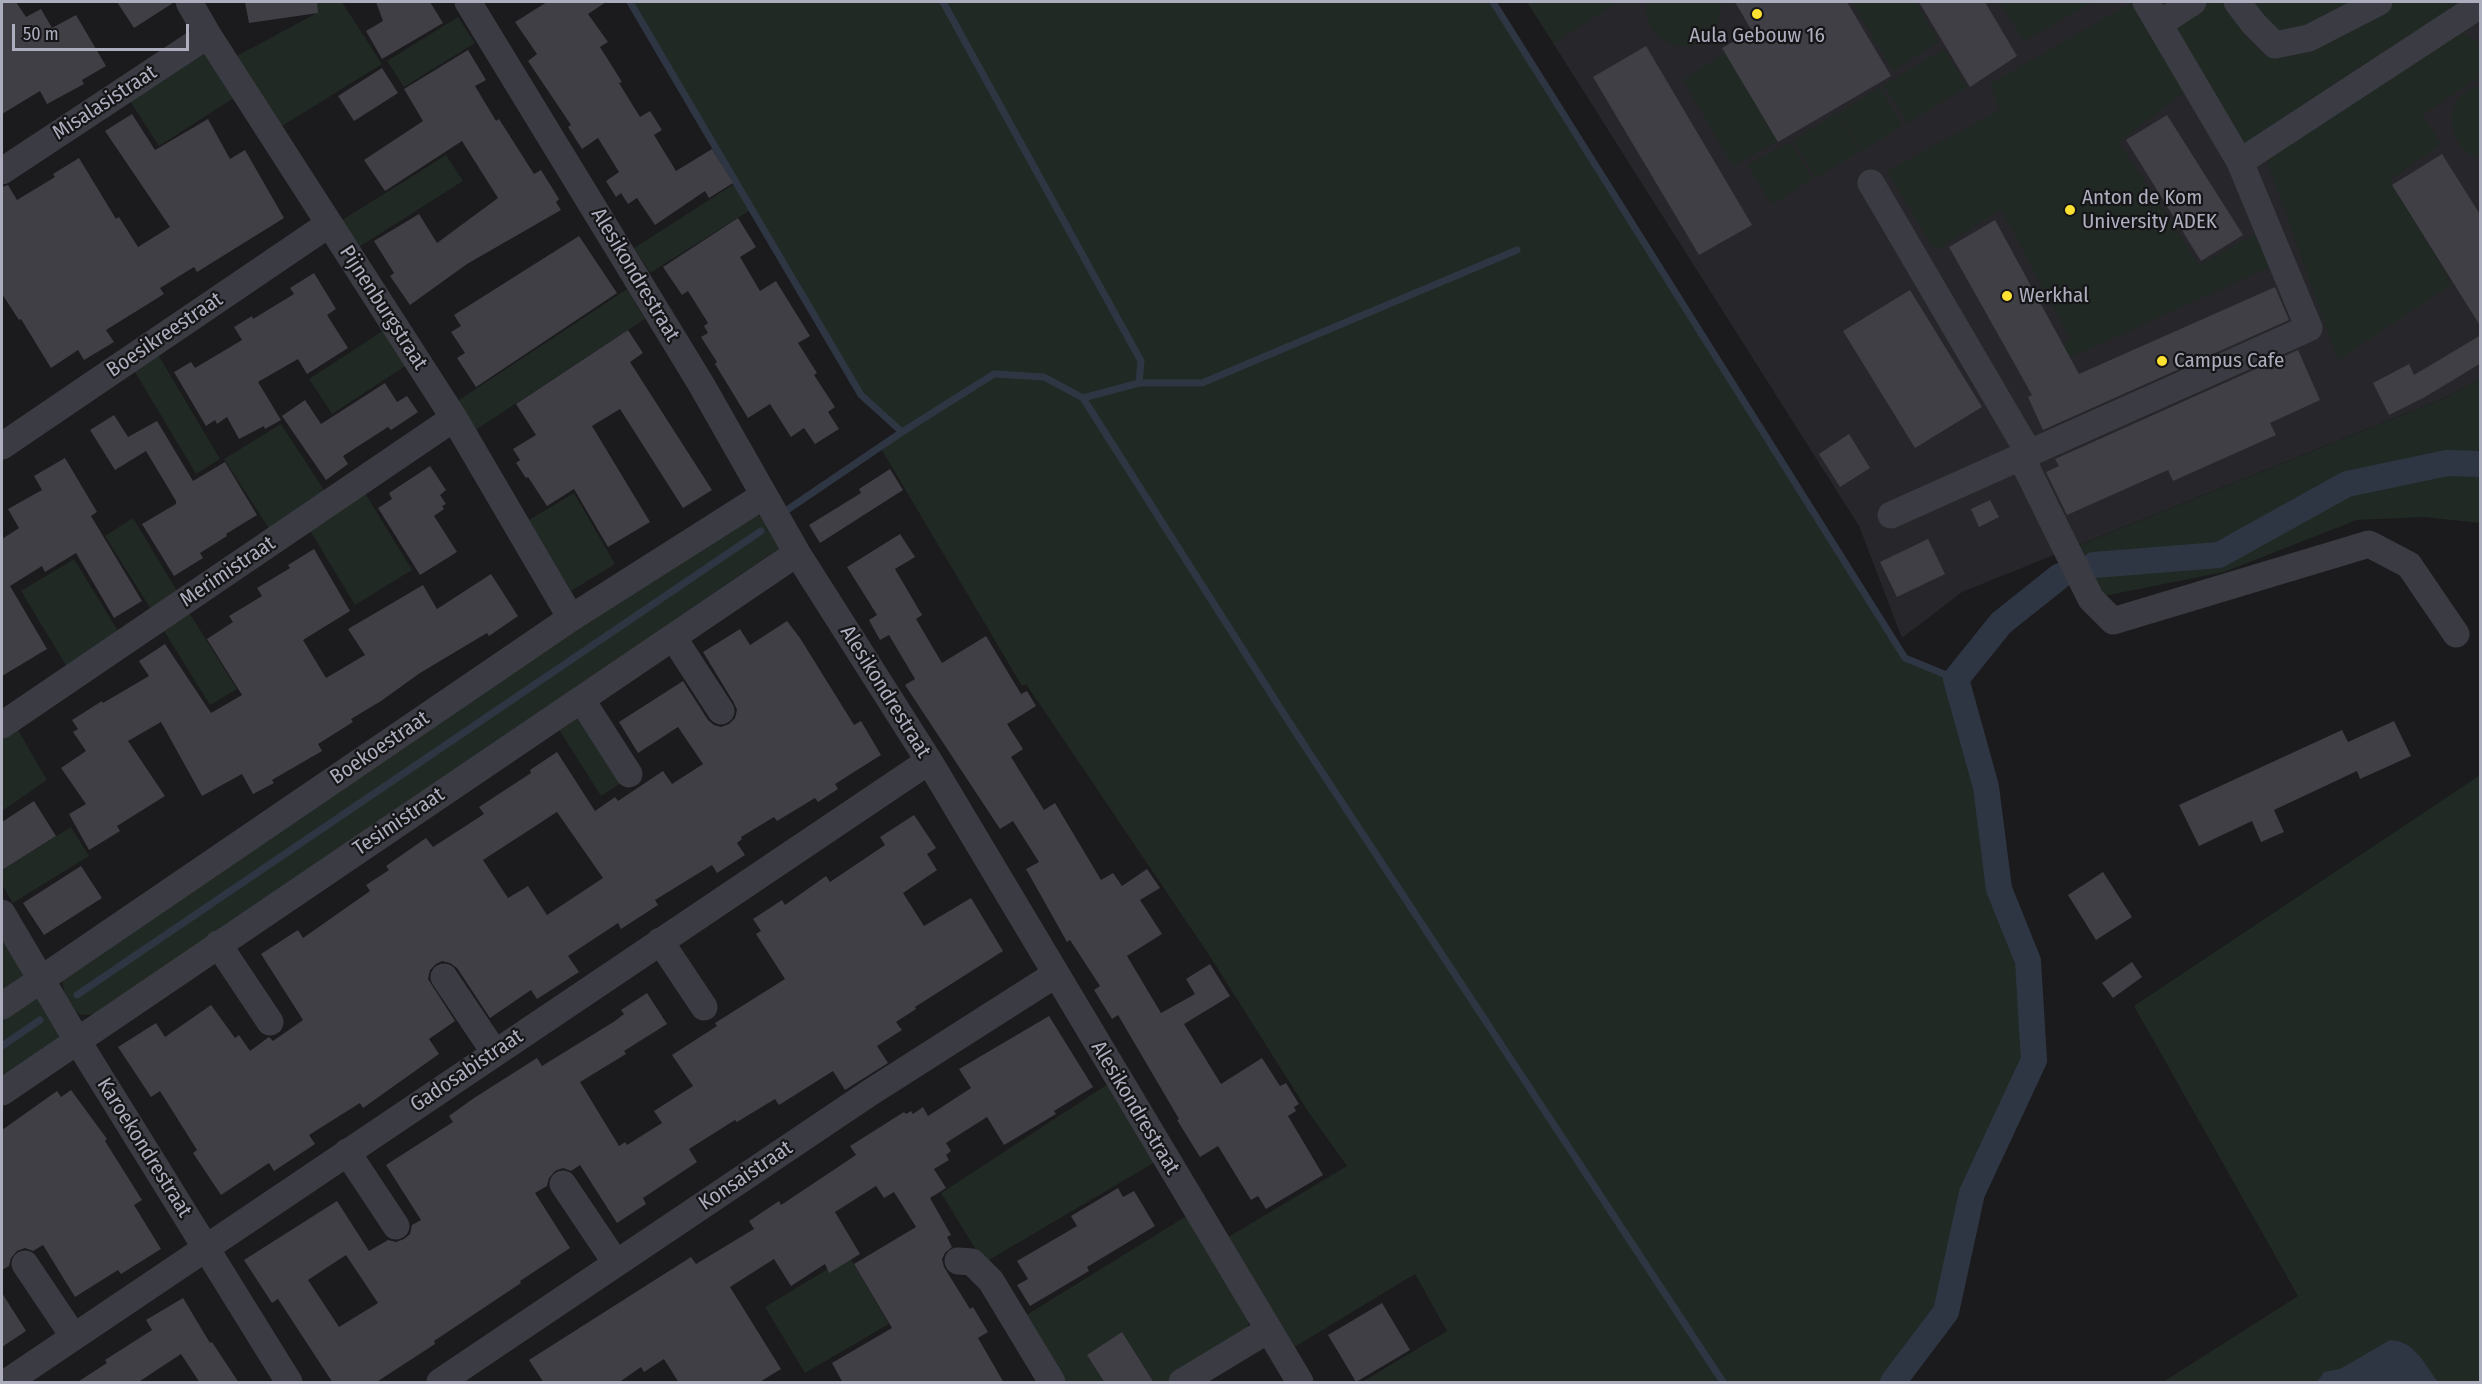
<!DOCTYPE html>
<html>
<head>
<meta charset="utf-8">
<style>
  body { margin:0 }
  #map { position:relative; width:2482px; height:1384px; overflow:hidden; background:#1b1a1d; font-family:"Fira Sans Condensed",sans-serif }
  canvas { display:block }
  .frame { position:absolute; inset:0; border:3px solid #acaebd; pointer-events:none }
  .scale { position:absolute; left:12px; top:24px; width:177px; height:27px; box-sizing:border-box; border:3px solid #acaebd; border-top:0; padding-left:8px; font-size:18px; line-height:21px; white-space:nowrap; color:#acaebd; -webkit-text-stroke:4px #161518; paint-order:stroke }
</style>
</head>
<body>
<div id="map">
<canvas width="2482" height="1384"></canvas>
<div class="frame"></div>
<div class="scale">50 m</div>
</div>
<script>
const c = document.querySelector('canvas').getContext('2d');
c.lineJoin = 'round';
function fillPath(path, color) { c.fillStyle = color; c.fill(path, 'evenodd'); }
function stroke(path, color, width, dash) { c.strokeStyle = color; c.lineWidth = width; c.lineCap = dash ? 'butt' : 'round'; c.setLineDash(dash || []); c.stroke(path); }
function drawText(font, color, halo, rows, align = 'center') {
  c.font = font + ' "Fira Sans Condensed",sans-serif'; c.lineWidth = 4.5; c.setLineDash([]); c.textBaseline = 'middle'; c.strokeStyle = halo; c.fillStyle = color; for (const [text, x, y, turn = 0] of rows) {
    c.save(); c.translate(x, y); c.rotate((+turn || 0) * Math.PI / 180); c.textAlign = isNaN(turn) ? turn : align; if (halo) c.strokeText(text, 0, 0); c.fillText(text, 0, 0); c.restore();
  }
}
const built = new Path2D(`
  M1527,2H2480V378L2447,397L1962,592L1902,638L1859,526Z`);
const green = new Path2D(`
  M311,2H342L382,64L279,128L233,58L317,13Z
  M630,2H1493L1905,658L1956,679L1986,787L1999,889L2028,961L2034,1060L1972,1193L1946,1312L1893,1382H1362L1447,1331L1415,1274L1293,1348L1225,1239L1347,1166L1307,1110L1211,958L1026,684L1022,686L880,447L902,431L861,395L752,209L650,273L634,248L737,182Z
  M1527,2H1618L1554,43Z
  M1646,2H1720C1726,60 1643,61 1646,2Z
  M1852,2H1916L1939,42L1893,71Z
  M1999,2H2093L2024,41Z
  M2133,2L2188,89L2119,142L2199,265L2261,231L2274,265L2034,374L2025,373L2070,339L2001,209L1935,251L1887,171L2000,110L1990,84Z
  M2210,2H2229L2270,50L2390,2H2464L2351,72L2239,148L2170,25Z
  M2247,2H2364L2309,31L2273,36Z
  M458,17L475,43L404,87L387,61Z
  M2461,32L2480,43V77L2422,115L2441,144L2390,180L2452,284L2338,360L2266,158Z
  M201,49L237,96L159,146L126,95Z
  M1944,49L1967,87L1907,123L1884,85Z
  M1726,52L1778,141L1733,166L1683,80Z
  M2480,86V159C2445,147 2440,93 2480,86Z
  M1880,87L1902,126L1862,151L1839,113Z
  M1838,113L1860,151L1816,178L1793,140Z
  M1791,142L1812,179L1772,205L1748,165Z
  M446,155L463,181L356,249L339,222Z
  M627,289L645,319L474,431L456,402Z
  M384,330L407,365L332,414L309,379Z
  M156,351L220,459L196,474L132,367Z
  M2480,378V523L2424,517L2357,520L2224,572L2099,597L2077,546L2447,397Z
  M281,424L326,493L270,530L224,459Z
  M365,493L412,570L355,605L309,529Z
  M574,493L615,564L571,591L529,520Z
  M752,513L764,517L781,547L98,1014L80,1015C70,1004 63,995 62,979L68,971Z
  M133,518L179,594L152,611L105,536Z
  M74,559L120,634L67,667L21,591Z
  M187,609L237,689L210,705L161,626Z
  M579,711L624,781L601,796L556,725Z
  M17,728L47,780L2,811V738Z
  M2480,775V1382H2163L2298,1296L2134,1006Z
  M71,827L89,856L13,903L2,885V870Z
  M2,925L30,975L2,996Z
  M30,999H38L61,1032L59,1040L2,1082V1017Z
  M1111,1082L1157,1161L984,1263L941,1193Z
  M1188,1215L1249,1320L1247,1333L1172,1382H1057L1020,1319Z
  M849,1256L889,1324L805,1373L765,1307Z`);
const water = new Path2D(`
  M2390,1340C2415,1341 2424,1364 2438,1382H2317L2324,1372L2340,1369Z`);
const stream = new Path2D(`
  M630,2L861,395L902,432
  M943,2L1141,361L1139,383L1083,398
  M1493,2L1905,658L1956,679
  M1139,383H1202L1517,250
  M787,510L902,432L994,374L1044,377L1083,398L1289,722L1723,1382
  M77,995L761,531
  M2,1046L40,1020`);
const canal = new Path2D(`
  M2094,565L2219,555L2347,484L2447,463L2480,464
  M1893,1382L1946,1312L1972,1193L2034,1060L2028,961L1999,889L1986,787L1956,679L2001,623L2060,576`);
const building = new Path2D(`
  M2,2H16L26,17L41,9L52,28L76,15L106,66L82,80L84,84L47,104L40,91L2,114Z
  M117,2H173V3L134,28Z
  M245,2H317L318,13L249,23Z
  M376,2H430L443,23L382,59L366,31L383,21Z
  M547,2H606L588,14L608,42L600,47L622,82L619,83L640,117L650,111L662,130L654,135L676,171L712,149L733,183L709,198L705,191L655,225L637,198L628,204L621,193L616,197L606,181L619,172L598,138L582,149L568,127L571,125L528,61L537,54L515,22Z
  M1735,2H1847L1891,76L1778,142L1722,48L1752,31Z
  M1919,2H1985L2017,56L1970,87Z
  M1646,46L1752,225L1699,255L1593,77Z
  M468,50L486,80L475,86L496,121L499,119L534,174L541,170L559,199L556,202L561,210L467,264L410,305L390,276L394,273L374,241L419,214L437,243L498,198L462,141L385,191L364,160L423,121L404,89Z
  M382,68L398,93L354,121L338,96Z
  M132,114L155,150L208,119L230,159L245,150L284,218L197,272L194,267L160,288L164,294L106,330L114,342L84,360L78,350L51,368L21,319L19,320L2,294V187L8,185L17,200L55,177L53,174L79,158L116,219L119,217L138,247L170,227L105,131Z
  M2167,115L2243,235L2201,261L2126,140Z
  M2442,154L2481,216V327L2392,185Z
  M738,218L756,247L740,257L760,291L776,281L810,336L798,343L817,373L814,375L835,407L828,412L839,429L815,444L804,428L791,437L770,404L748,418L715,364L717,362L701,337L708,333L704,326L708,323L688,291L682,295L663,267Z
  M1995,220L2079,374L2275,287L2289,320L2043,430L2028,397L2032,395L1949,247Z
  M579,236L617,293L476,387L457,358L465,353L451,332L461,326L454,315Z
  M314,273L336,309L327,315L348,348L307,374L298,359L258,382L281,420L265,429L264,426L239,439L227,417L217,424L215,420L206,426L174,372L191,362L195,368L242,340L234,327L252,316L253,319L294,294L290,288Z
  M1910,290L1982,407L1915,448L1843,331Z
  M628,330L643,353L630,362L712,490L683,508L620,409L592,426L650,522L608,547L574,489L547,506L528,477L526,478L516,463L520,460L513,449L536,435L516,404Z
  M2481,335V363L2425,397L2389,415L2373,383L2409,364L2414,375Z
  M2298,350L2320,400L2270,423L2276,435L2173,481L2168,470L2067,515L2046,472L2059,466L2055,459Z
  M385,383L397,402L407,396L418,412L391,430L388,427L343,456L348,464L326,480L282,416L305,400L321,424Z
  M114,415L128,437L157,421L193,481L225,462L257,515L226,534L227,536L200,553L203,558L174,576L142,524L176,504V501L146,451L115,470L90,430Z
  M1849,434L1870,468L1840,487L1819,454Z
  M65,458L97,512L91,516L142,601L114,618L76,553L45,572L42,566L10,586L47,649L2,676V539L19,528L8,509L42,490L34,476Z
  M430,466L446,490L440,495L446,504L442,506L444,509L434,516L457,552L420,575L378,508L392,499L389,493Z
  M890,469L903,490L820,543L809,525L861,493L859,489Z
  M1990,500L1999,517L1979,527L1971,509Z
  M900,534L915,557L895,569L922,615L916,619L942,663L986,636L1021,694L1027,691L1036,706L1007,724L1023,749L1011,757L1044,810L1055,803L1101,880L1113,873L1122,886L1147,869L1160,888L1140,900L1162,934L1127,956L1161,1013L1195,994L1186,979L1210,964L1230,996L1184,1024L1221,1084L1262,1058L1280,1086L1286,1083L1299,1104L1294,1107L1296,1111L1288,1116L1323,1175L1266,1209L1258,1196L1251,1200L1218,1146L1200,1157L1177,1120L1179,1119L1118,1015L1112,1019L1094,990L1100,986L1070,940L1067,942L1026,869L1039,862L1013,821L1000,829L905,685L915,679L889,635L880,640L869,620L877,615L847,567Z
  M1928,539L1945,574L1897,597L1880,562Z
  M314,549L350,611L303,640L326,678L365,655L348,629L423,585L437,609L491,574L518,616L489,636L487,633L420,673L381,701L351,719L353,722L318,744L322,751L272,780L274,783L253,794L242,774L202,796L161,722L128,741L165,796L117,826L120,831L89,850L69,814L86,804L61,768L86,751L73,732L78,729L72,720L102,701L103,703L149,676L139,661L165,644L211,713L242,695L207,639L233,622L229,616L262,596L257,588L290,568L288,565Z
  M787,621L800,638L854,725L861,721L881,755L835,784L838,789L818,802L815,798L777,821L774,817L741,837L742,839L737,843L745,855L717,873L712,865L655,900L658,905L621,929L618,923L568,956L579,972L537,999L531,990L490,1018L457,968L450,963L442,961L436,964L430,970L428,979L455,1021L429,1039L439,1054L363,1108L360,1103L309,1135L315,1144L274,1171L269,1163L221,1195L193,1153L197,1150L160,1091L151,1097L118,1047L156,1023L165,1037L211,1005L235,1038L239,1035L250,1051L269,1037L273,1041L303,1020L261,954L298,930L303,938L370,891L366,885L389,870L386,866L426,838L433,847L484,814L479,807L531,773L530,770L557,752L595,811L615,797L618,801L663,771L672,784L703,764L678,727L638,753L619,722L683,681L708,720L714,725L721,727L729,724L735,718L737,710L734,703L703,652L740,629L750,645ZM557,812L603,878L547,915L528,886L508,898L483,860Z
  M2394,721L2411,756L2360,779L2357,771L2274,810L2284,832L2261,842L2252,821L2199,846L2179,805L2342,730L2348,742Z
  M34,801L56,836L2,870V822Z
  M914,815L936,848L927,854L937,870L903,893L924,926L971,898L1003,951L915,1007L916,1009L896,1022L902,1030L877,1046L888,1063L845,1090L833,1071L779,1105L775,1099L737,1122L735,1120L689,1149L697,1162L643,1198L646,1204L617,1223L580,1165L571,1171L563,1168L555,1171L549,1178L547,1186L535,1193L570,1248L520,1281L521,1283L434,1341L435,1344L375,1383H333L278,1299L272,1303L244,1260L337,1201L369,1251L388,1240L396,1242L404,1239L410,1234L412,1225L421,1220L386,1165L453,1122L449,1116L474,1098L537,1058L542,1066L615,1021L624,1014L621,1010L647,993L667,1024L624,1051L626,1054L580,1082L619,1146L625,1142L627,1145L662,1123L654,1111L693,1086L672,1055L717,1026L715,1023L785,979L756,934L761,931L753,919L782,900L785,905L826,876L830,882L885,845L880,837ZM346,1255L378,1303L339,1327L308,1280Z
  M81,866L102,898L44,935L23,903Z
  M2103,872L2132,917L2096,940L2068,895Z
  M2132,962L2142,977L2113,998L2102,983Z
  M1049,1016L1093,1087L1054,1111L1056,1114L1004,1145L987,1117L946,1143L951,1151L946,1155L949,1160L934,1169L946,1188L930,1198L951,1235L947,1237L952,1247L945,1253L942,1259L944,1267L970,1309L973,1307L988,1332L978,1338L1004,1383H843L832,1363L892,1328L854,1264L916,1227L894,1192L884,1198L876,1186L835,1212L860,1254L829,1273L825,1264L791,1286L774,1259L730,1287L781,1369L758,1383H679L664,1359L644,1372L641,1367L618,1383H544L529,1360L691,1257L696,1264L754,1229L749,1221L779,1201L781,1205L856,1155L850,1146L904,1112L906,1114L911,1111L913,1114L923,1107L928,1116L971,1088L959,1069Z
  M71,1090L107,1139L105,1141L142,1200L134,1205L161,1249L121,1274L118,1270L75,1297L43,1245L33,1251L25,1248L17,1251L11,1258L9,1266L2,1270V1130L57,1091L61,1097Z
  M1118,1188L1123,1197L1134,1191L1155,1226L1087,1267L1089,1271L1030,1306L1017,1285L1028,1279L1017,1261L1077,1226L1071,1216Z
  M2,1293L26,1331L2,1347Z
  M183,1298L210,1343L212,1342L239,1383H200L181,1354L137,1383H76L107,1363L105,1360L152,1330L146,1320Z
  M1382,1303L1410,1350L1356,1382L1328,1335Z
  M1122,1332L1154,1383H1105L1087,1355Z`);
const minor = new Path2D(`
  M189,2L208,35L454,418L571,618
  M468,2L701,384L797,553L929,761L1300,1382
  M2146,2L2240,162
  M2237,2L2254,24L2275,45L2309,38L2379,2
  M2159,24L2193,2
  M2,171L208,35
  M1871,183L2029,453
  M2,446L329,224
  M2021,457L2091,599L2113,621L2369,544L2409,565L2456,634
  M1891,515L2309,328L2240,162L2480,5
  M673,637L721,711
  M581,699L629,774
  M2,725L454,418
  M2,913L77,1040L289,1382
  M660,941L704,1007
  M218,944L270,1022
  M444,977L495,1053
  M2,1006L571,618L763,496
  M2,1092L797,553
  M347,1152L396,1226
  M563,1184L616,1263
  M958,1261L972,1262L991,1281L1052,1382
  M25,1264L74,1337
  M7,1382L929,761
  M440,1382L871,1092L1056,974
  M1182,1382L1268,1330`);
const markers = [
  [1757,14,6,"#ffe231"],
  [2070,210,6,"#ffe231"],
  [2007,296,6,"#ffe231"],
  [2162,361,6,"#ffe231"]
];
const poiNames = [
  ["Aula Gebouw 16",1757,36,"center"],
  ["Anton de Kom",2082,198],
  ["University ADEK",2082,222],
  ["Werkhal",2019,296],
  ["Campus Cafe",2174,361]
];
const streetNames = [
  ["Misalasistraat",105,103,-33],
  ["Alesikondrestraat",635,275,59],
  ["Pijnenburgstraat",383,308,57],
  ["Boesikreestraat",165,335,-34],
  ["Merimistraat",228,572,-34],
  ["Alesikondrestraat",885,692,58],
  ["Boekoestraat",380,748,-34],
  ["Tesimistraat",399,822,-34],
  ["Gadosabistraat",467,1071,-34],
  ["Alesikondrestraat",1135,1108,59],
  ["Karoekondrestraat",144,1148,58],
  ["Konsaistraat",746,1176,-34]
];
fillPath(built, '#27262a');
fillPath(green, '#202923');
fillPath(water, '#2f3643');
stroke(stream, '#2f3643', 7);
stroke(canal, '#2f3643', 26);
fillPath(building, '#403f45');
stroke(minor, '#3b3b43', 27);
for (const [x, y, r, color] of markers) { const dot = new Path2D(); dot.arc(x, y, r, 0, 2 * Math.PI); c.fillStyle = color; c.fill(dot); stroke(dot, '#161518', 2); }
drawText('21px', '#acaebd', '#161518', poiNames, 'left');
drawText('21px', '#acaebd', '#161518', streetNames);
</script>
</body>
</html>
